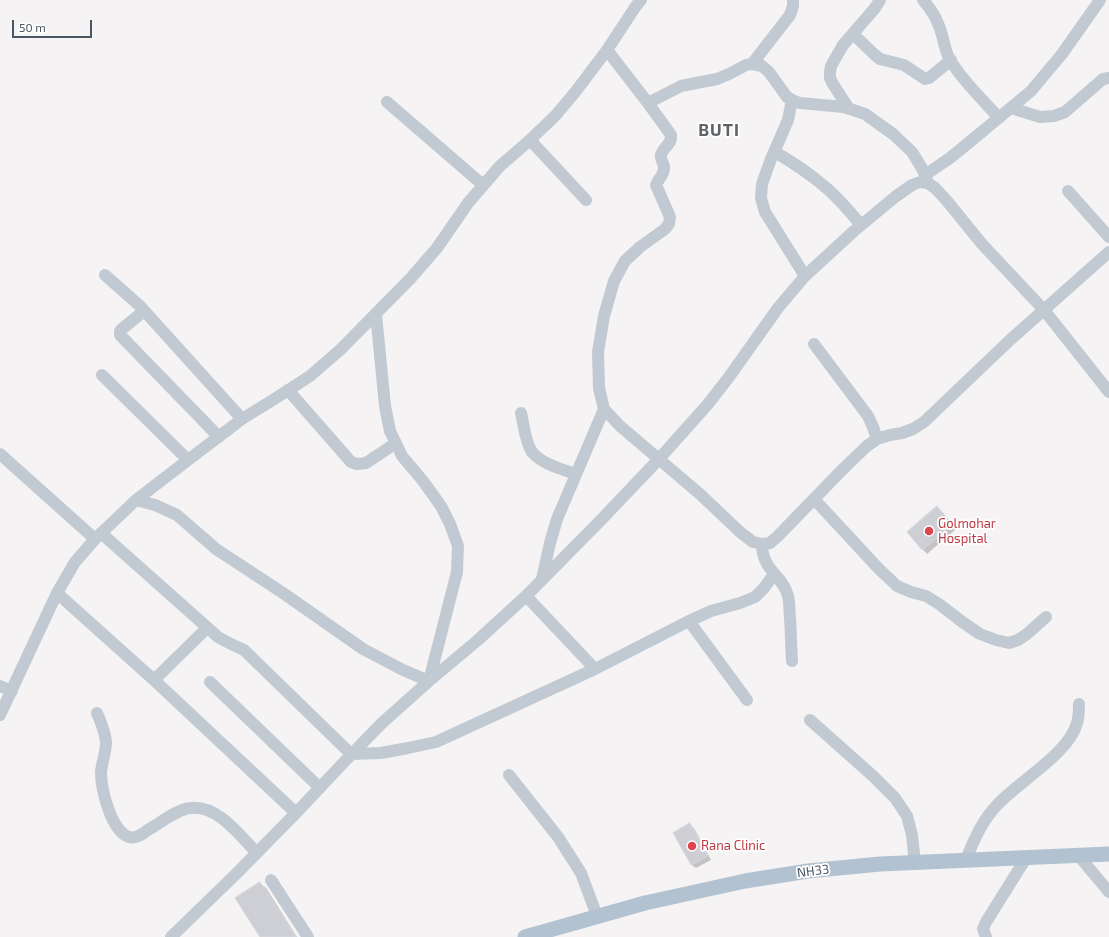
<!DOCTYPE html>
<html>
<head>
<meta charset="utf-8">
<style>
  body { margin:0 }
  #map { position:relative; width:1109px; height:937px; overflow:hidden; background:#f5f3f3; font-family:"Exo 2",sans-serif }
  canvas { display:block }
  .scale { position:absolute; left:12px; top:20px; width:80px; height:18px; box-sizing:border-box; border:2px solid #4a5661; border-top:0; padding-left:5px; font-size:12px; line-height:14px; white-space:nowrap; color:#4a5661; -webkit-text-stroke:3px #fff; paint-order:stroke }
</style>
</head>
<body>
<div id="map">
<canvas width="1109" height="937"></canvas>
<div class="scale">50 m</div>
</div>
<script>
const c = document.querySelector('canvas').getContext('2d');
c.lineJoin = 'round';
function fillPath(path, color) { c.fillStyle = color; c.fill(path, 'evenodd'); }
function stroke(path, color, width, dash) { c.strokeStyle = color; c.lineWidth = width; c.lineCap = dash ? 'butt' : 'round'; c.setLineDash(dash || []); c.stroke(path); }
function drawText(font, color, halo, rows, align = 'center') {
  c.font = font + ' "Exo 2",sans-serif'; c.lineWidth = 3.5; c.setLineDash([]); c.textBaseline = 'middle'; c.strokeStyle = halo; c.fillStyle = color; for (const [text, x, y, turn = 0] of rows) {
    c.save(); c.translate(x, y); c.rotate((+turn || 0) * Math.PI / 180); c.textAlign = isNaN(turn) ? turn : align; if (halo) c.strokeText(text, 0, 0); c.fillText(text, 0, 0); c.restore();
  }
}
const shadow = new Path2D(`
  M941,511L956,529L927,554L908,532Z
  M690,825L694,828L711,860L696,868L692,865L674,833Z
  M260,883L266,888L297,937H262Z`);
const building = new Path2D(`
  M937,506L953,525L922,550L907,532Z
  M690,823L708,856L691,865L673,833Z
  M260,882L296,937H260L235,898Z`);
const minor = new Path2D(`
  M923,0C930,8 936,17 939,26C943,36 944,46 948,56C959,77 983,100 999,118
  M853,34L875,55L880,59L904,65L925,79L929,78L951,60
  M607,50L648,103L681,86L717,79L729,74L746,65L752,64L762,66L769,72L787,97L792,100L800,103L844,107L865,114L893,134L912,152L923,170L928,183
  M752,64L790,15L793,6V0
  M792,100L788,120L771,159L762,184L761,198L765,212L805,276
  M387,102L483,185
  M648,103L671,135C672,145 663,147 661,155C660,160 664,163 664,167C665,174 658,179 656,185L670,217L669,224L665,229L640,247L625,261L614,281L604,316L598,352L599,388L604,409L620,426L701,495L740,532L753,542L762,544L770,543L778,536L843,469L867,446L877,439L890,435L902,433L913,429L924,422L1010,340L1109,252
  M1011,108L1040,117L1054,116L1065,112L1103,79L1109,78
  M849,109L833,84L830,78V72L831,66L843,45L875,8L880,0
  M530,140L586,200
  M775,152C792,162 809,173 824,186C838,197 849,211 861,225
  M925,175L950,158L972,140L1031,91L1062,54L1100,0
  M1068,191L1109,237
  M105,275L140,306L242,419
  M144,311L122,329L120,331V335L219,437
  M814,344L868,416L873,427L877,439
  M102,375L188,460
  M288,390L351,462L357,464L366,463L396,443
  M521,413C524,425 525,442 532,452C542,464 561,469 576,474
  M0,454L95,539
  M814,499L879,569L897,586L911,592L926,596L939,604L961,621L980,634L996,640L1009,643L1018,640L1027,634L1046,617
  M136,500L155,505L177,515L216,549L283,593L363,649L403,670L429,681L457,572L458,546L450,524L441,506L423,481L402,456L390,431L385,406L376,314
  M101,533L218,637C226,642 235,646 244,650L351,754L381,753L408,748L436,742L595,669L689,621L711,611L740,603L755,597L764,588L774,574
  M762,544C762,571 783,575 788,596C790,603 789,611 790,618C791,632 791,647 792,661
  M542,579L550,543L557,519L604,409
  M57,593L154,680L296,813
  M526,596L595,669
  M689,621L747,700
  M154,680L207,628
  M210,682L320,788
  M0,686L12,691
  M97,713C101,722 105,732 106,742C106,752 102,762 101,772C101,789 111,831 129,837C136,839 143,834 148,830C160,823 177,809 191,808C218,805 240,836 257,853
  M0,715L57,593L75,562L95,539L136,500L188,460L242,419L276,398L310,376L340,350L410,279L437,248L468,203L500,166L530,140L556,115L576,91L607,50L636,6L641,0
  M810,720L873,776L895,798L907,816L912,835L915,863
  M509,775L558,837L581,873L597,916
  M1078,855L1109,892
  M966,860C974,839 983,819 999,803C1020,781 1070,752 1077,723C1079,717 1079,710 1079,704
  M271,880L308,937
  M171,937L236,874L296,813L346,760L382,723L429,681L478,640L526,596L600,521L659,459L708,404L729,377L778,308L805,276L854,231L895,197L912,185L920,182L928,183L935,188L947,201L982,244L1044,310L1109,392
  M986,937L983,929L986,922L1026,858`);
const major = new Path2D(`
  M525,937L645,903L745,881L808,871L880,864L1109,854`);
const markers = [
  [929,531,5,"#e0444e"],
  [692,846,5,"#e0444e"]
];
const healthNames = [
  ["Golmohar",938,524],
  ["Hospital",938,539],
  ["Rana Clinic",701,846]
];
const streetNames = [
  ["NH33",813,871,-7]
];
const districtNames = [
  ["BUTI",719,130]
];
fillPath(shadow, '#0003');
fillPath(building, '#cdcfd5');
stroke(building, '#d7d9de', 1);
stroke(minor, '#c1cad2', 12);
stroke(major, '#b3c2d1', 15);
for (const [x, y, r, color] of markers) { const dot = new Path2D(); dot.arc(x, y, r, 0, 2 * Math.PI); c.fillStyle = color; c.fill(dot); stroke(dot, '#fff', 1.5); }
drawText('13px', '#be3a42', '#fff', healthNames, 'left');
drawText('13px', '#4a5661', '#fff', streetNames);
c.letterSpacing = '1px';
drawText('bold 17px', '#5f6368', '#fff', districtNames);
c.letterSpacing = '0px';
</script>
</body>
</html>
